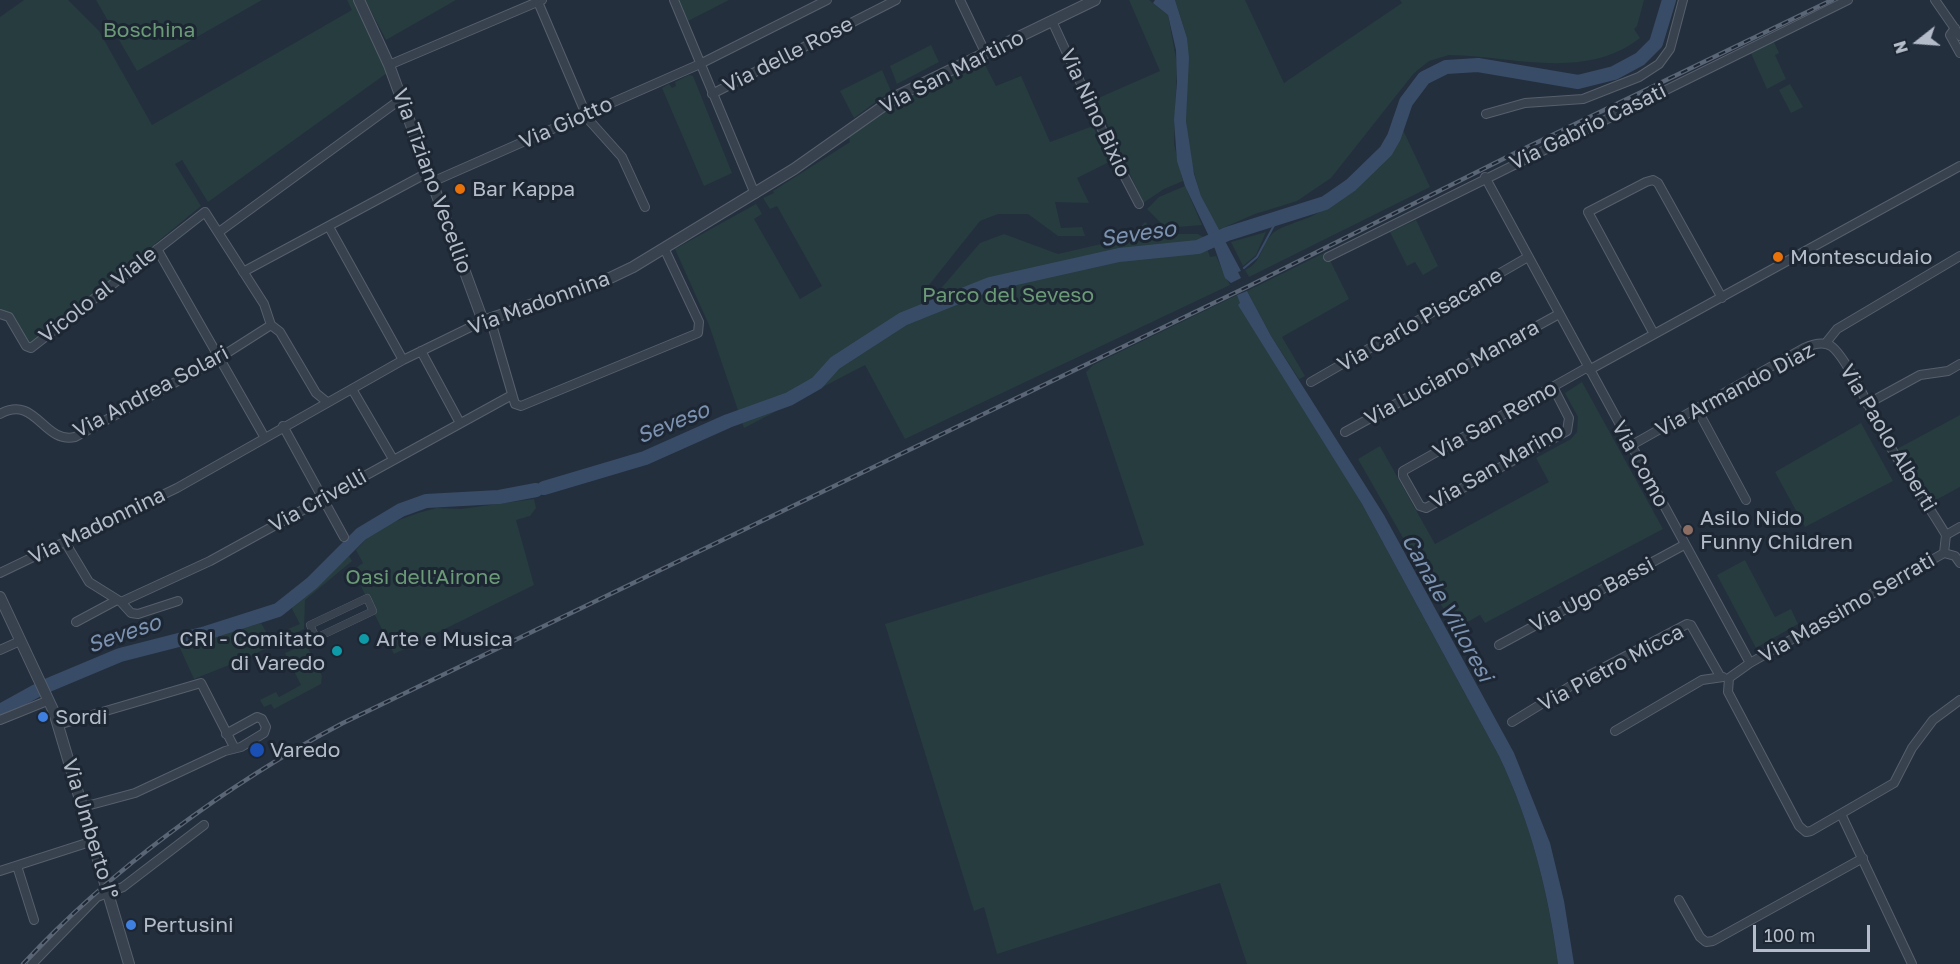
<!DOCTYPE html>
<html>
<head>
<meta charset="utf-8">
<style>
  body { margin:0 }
  #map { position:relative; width:1960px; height:964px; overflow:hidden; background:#242f3e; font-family:"Golos Text",sans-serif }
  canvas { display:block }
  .north { position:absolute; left:1888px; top:12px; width:60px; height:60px; -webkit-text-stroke:4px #1d2633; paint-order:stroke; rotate:253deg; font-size:16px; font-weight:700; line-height:24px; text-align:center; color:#b4bcc9 }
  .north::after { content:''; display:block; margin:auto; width:21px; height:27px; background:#b4bcc9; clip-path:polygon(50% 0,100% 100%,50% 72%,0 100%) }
  .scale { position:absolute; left:1753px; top:925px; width:117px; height:27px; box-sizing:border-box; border:3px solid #b4bcc9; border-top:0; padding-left:8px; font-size:18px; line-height:21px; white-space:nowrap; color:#b4bcc9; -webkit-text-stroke:4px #1d2633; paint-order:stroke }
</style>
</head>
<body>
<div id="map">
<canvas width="1960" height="964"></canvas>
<div class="north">N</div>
<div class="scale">100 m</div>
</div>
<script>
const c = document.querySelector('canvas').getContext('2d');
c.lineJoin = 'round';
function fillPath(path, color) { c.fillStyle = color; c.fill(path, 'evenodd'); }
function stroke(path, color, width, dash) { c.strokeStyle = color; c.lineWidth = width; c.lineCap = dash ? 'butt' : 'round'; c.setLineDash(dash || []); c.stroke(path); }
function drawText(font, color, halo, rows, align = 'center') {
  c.font = font + ' "Golos Text",sans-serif'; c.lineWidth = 6; c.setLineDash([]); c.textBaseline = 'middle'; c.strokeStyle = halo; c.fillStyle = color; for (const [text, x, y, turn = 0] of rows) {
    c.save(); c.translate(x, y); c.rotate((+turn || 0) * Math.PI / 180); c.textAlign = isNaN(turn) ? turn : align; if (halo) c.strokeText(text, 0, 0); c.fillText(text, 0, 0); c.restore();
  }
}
const green = new Path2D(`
  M24,0H68L99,31L152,125L352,10L347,0H355L387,73L208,202L182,160L175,164L201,206L32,345L0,312V17Z
  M96,0H262L137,71Z
  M365,0H456L386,40Z
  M679,0H729L688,21Z
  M1129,0H1149L1168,15L1177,64L1174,144L1183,181L1164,189L1143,203L1096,99L1160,71Z
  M1175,0H1245L1284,83L1402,3L1400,0H1644L1637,26L1634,29L1640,38C1585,81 1513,56 1449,55L1429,61L1414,73L1331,178L1297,201L1255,214L1218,230L1201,196L1189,156L1186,121L1187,38Z
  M1773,40L1779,53L1775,55L1786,79L1767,89L1750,51Z
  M931,45L939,62L897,84L890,66Z
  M982,59L996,86L1021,76L1050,142L1093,126L1109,162L1077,178L1089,203L1055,202L1061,228L1082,227L1085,236H1058L1028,214H998L980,221L929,285L937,293L980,243L1004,234L1058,254L1131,237L1145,222L1160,234H1198L1203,237L1210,257L1216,256L1230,285L905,439L865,365L744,428L709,325L675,249L756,204L755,202L762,214L754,219L800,299L822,286L777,206L770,209L763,198L774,193L773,191L850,142L849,137L894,104Z
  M882,70L891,91L854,118L840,91Z
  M689,75L693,76L732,173L704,186L662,88L669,84L672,88L676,86L675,82Z
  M1790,84L1803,107L1791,113L1779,90Z
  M1403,130L1430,187L1249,277L1245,270C1262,263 1261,245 1272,234C1278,227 1305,220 1314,215C1351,196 1381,165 1403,130Z
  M1185,186L1202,225L1166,228L1147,209L1159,197Z
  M1416,220L1438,266L1423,275L1415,262L1407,266L1390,232Z
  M1266,232L1256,255L1243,266L1231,242Z
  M1326,252L1349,299L1282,337L1305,376L1299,379L1271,336L1247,291Z
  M1237,295L1362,504L1499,756C1532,825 1547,889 1558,964H1247L1220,883L997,954L984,907L974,911L885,624L1144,545L1086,372L1093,365Z
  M1582,382L1663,529L1485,623L1480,615L1455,629L1358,459L1380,446L1435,544L1549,482L1536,458L1571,439L1577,432L1578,417L1565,393Z
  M1960,415V487L1934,501L1897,449Z
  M1861,423L1893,481L1805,527L1775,472Z
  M534,499L536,508L530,516L516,520L534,585L394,654L353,570L363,563L356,550L375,529L418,513L437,508L461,509Z
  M349,556L352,561L305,600L304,629L247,658L194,679L179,646L261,623L269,637L300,624L292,609L293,604Z
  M1745,560L1775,617L1791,609L1798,624L1756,648L1717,575Z
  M306,644L322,676L321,684L274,709L271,704L264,707L260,700L276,692L279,697L301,685L285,653Z`);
const water = new Path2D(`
  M1155,0H1175L1187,38L1189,58L1186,121L1194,174L1201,196L1241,271L1238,272L1241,278L1231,283L1225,278L1215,249L1185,186L1177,161L1174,120L1177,82L1176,50L1168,15L1153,3Z
  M1247,291L1271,336L1384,515L1514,753L1550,843L1564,901L1574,964H1558C1548,891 1531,823 1499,756L1362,504L1238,305L1240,303L1237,295Z`);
const stream = new Path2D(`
  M1244,268L1257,257L1278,218`);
const river = new Path2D(`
  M544,488L645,458L728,421L789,399L817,383L835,363L903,319L990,284L1119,255L1198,247L1227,234L1325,203L1351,185L1386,151L1394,137L1406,102L1424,78L1446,67L1478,65L1578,82L1614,73L1640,59L1656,43L1669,0
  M46,686L120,655L206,633L278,610L312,583L361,534L401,510L426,501L499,497L536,490
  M0,711L36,691`);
const pedestrian = new Path2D(`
  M367,598L373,611L316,638L310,625Z`);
const minor = new Path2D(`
  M674,0L755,194
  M960,0L985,52
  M1935,0L1960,36
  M538,2L588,119L622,157L645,207
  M1052,21L1118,164L1139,204
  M1955,28L1950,35L1960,53
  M389,65L542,0
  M712,94L896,0
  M1486,114L1525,103L1583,99L1639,77L1659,64L1670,49L1683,0
  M1485,177L1750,663L1729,678L1728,692L1799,826L1806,832L1811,831L1894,783L1912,748L1933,720L1960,700
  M432,182L700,64L827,0
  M329,227L403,360
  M219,232L401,99
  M157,249L265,438
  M1328,257L1848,0
  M243,272L429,172
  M0,314L9,317L26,346L31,348L205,212L264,304L271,325L280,332L316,393L327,402
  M490,318L515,404L521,406L698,333L699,322L664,248
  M1654,334L1588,212L1646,182L1653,180L1658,183L1722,298
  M1825,344L1837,329L1960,256
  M421,351L460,423
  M1589,370L1960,166
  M1311,382L1528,257
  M1553,387L1569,418L1567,431L1426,508L1420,506L1403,476V471L1588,367
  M352,389L393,459
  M1867,404L1920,375L1948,371L1960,364
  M1697,409L1746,500
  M0,414C36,394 43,444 75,437L216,360L271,325
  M283,426L344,537
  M1345,432L1559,314
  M1630,446L1804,348C1813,344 1823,341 1831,346C1847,357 1876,422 1887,441C1905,473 1927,503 1946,535L1944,553
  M1946,535L1960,527
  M65,542L89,582L121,602L131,613L138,614L178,601
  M1944,553L1955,556L1960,563
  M0,573L177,488L403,360L483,321
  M121,602L210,561L512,395
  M76,622L117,600
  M1499,645L1684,545
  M0,650L20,641
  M1750,663L1944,553
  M0,720L47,701
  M1512,722L1582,679L1687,624L1691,625L1720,676
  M58,725L201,683L234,747
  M1615,731L1702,680L1723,677
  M83,807L135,793L225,751L241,747L264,733L266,727L262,719L257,717L226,734
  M1841,814L1912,964
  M17,866L34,920
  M0,871L93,841
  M1679,900L1700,937L1706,942L1713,941L1863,858
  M32,964L97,897L123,887L204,825`);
const tertiary = new Path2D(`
  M359,0L389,65L483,321L610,278L633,267L794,169L899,95L1095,0
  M0,597L54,712L129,964`);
const rail = new Path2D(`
  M23,964C110,870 229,783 343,723L1249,286L1513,154L1832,0`);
const markers = [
  [460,189,6,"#e8710a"],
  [1778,257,6,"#e8710a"],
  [1688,530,6,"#8d6e63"],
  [364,639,6,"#0f9aa8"],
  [337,651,6,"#0f9aa8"],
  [43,717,6,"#3f7fe0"],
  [257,750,8,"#1a4fb4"],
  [131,925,6,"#3f7fe0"]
];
const parkNames = [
  ["Boschina",149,30],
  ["Parco del Seveso",1008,295],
  ["Oasi dell'Airone",423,577]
];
const streetNames = [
  ["Via delle Rose",788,55,-27],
  ["Via San Martino",952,72,-27],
  ["Via Nino Bixio",1095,113,65],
  ["Via Giotto",566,123,-24],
  ["Via Gabrio Casati",1588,127,-26],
  ["Via Tiziano Vecellio",432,181,70],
  ["Vicolo al Viale",98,295,-38],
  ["Via Madonnina",539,303,-20],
  ["Via Carlo Pisacane",1420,320,-30],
  ["Via Luciano Manara",1452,373,-29],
  ["Via Armando Diaz",1735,390,-28],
  ["Via Andrea Solari",151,392,-28],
  ["Via San Remo",1495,420,-29],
  ["Via Paolo Alberti",1888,438,59],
  ["Via Como",1640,464,61],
  ["Via San Marino",1497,466,-30],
  ["Via Crivelli",318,501,-29],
  ["Via Madonnina",97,526,-26],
  ["Via Ugo Bassi",1592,595,-28],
  ["Via Massimo Serrati",1847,608,-30],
  ["Via Pietro Micca",1611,668,-28],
  ["Via Umberto I°",90,829,73]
];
const poiNames = [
  ["Bar Kappa",472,189],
  ["Montescudaio",1790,257],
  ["Asilo Nido",1700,518],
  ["Funny Children",1700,542],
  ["CRI - Comitato",325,639,"right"],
  ["di Varedo",325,663,"right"],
  ["Arte e Musica",376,639],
  ["Sordi",55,717],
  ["Varedo",270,750],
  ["Pertusini",143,925]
];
const waterNames = [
  ["Seveso",1138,234,-8],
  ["Seveso",673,423,-22],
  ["Canale Villoresi",1447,608,61],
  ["Seveso",124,634,-19]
];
fillPath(green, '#263c3f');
fillPath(water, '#394c67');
stroke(stream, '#394c67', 2);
stroke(river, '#394c67', 14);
stroke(pedestrian, '#565f6c', 8);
stroke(minor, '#565f6c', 10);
stroke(tertiary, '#565f6c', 12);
stroke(pedestrian, '#38414e', 7);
stroke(minor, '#38414e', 8);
stroke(tertiary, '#38414e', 10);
stroke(rail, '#5a6575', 4.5);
stroke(rail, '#1d2633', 2, [7]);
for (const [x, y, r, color] of markers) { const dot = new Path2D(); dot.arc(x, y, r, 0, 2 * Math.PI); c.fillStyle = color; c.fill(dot); stroke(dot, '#1d2633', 2); }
drawText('21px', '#6b9a76', '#1d2633', parkNames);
drawText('21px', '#b4bcc9', '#1d2633', streetNames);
drawText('21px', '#b4bcc9', '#1d2633', poiNames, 'left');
drawText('italic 22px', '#7c92b1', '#1d2633', waterNames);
</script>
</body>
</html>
